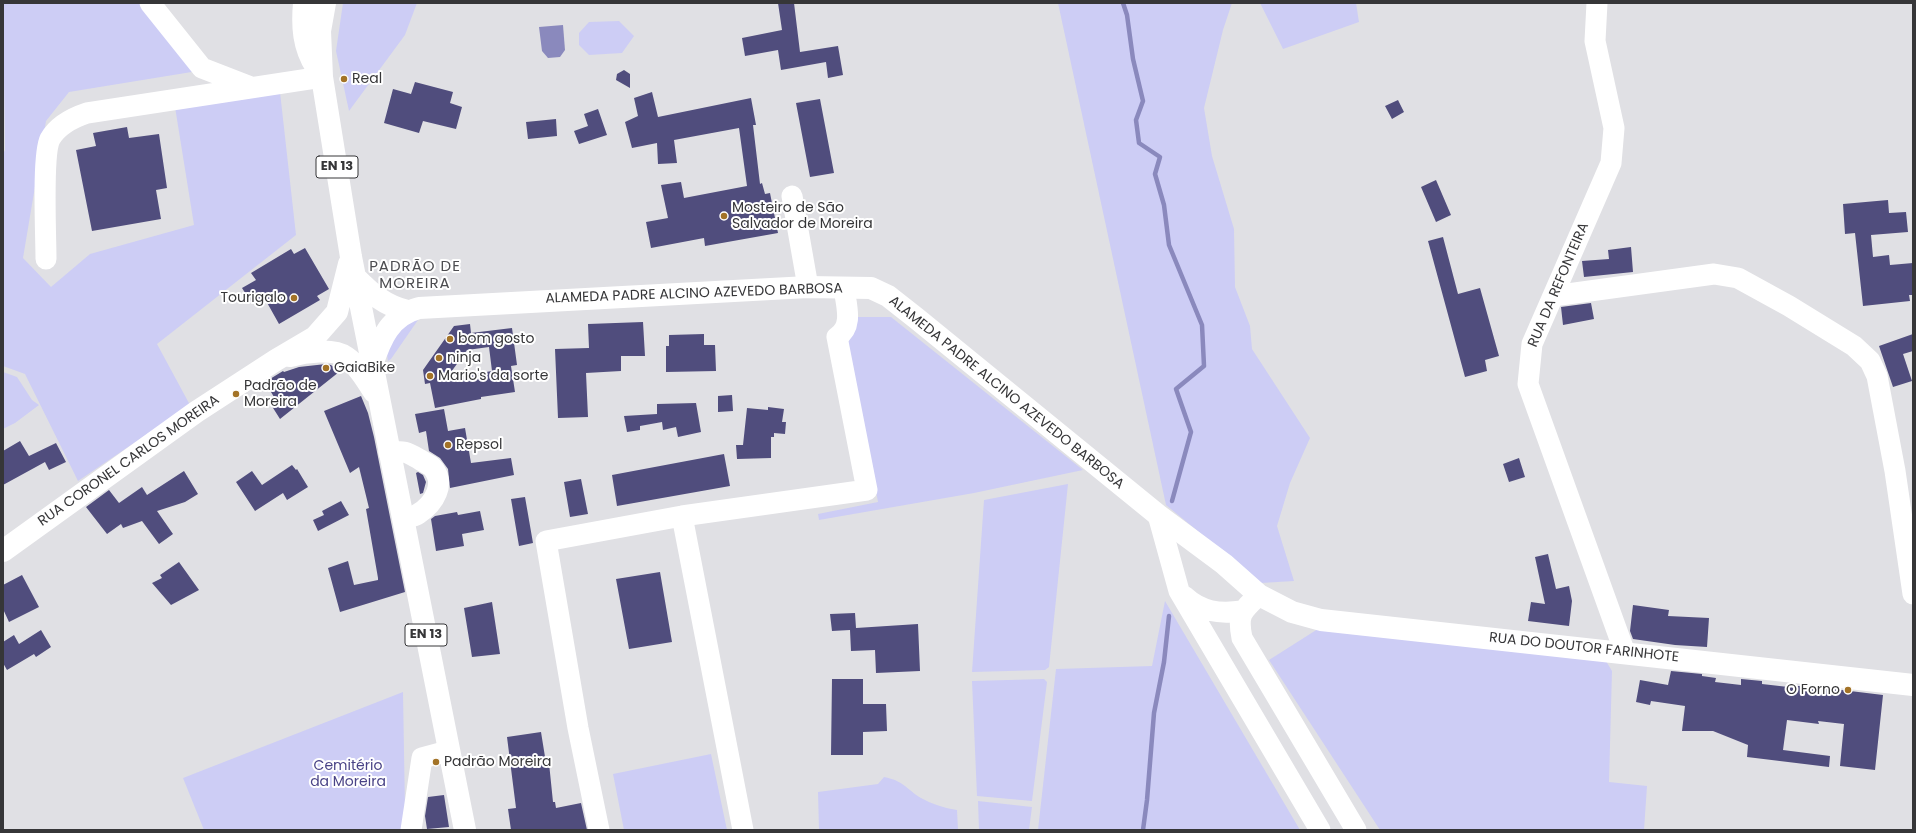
<!DOCTYPE html>
<html>
<head>
<meta charset="utf-8">
<style>
  body { margin:0 }
  #map { position:relative; width:1916px; height:833px; overflow:hidden; background:#e0e0e4; font-family:Poppins,sans-serif }
  canvas { display:block }
  .frame { position:absolute; inset:0; border:4px solid #363638; pointer-events:none }
</style>
</head>
<body>
<div id="map">
<canvas width="1916" height="833"></canvas>
<div class="frame"></div>
</div>
<script>
const c = document.querySelector('canvas').getContext('2d');
c.lineJoin = 'round';
function fillPath(path, color) { c.fillStyle = color; c.fill(path, 'evenodd'); }
function stroke(path, color, width, dash) { c.strokeStyle = color; c.lineWidth = width; c.lineCap = dash ? 'butt' : 'round'; c.setLineDash(dash || []); c.stroke(path); }
function drawText(font, color, halo, rows, align = 'center') {
  c.font = font + ' Poppins,sans-serif'; c.lineWidth = 4; c.setLineDash([]); c.textBaseline = 'middle'; c.strokeStyle = halo; c.fillStyle = color; for (const [text, x, y, turn = 0] of rows) {
    c.save(); c.translate(x, y); c.rotate((+turn || 0) * Math.PI / 180); c.textAlign = isNaN(turn) ? turn : align; if (halo) c.strokeText(text, 0, 0); c.fillText(text, 0, 0); c.restore();
  }
}
const green = new Path2D(`
  M3,3H160L210,69L69,92L46,121L23,258L51,287L90,254L194,225L175,107L280,92L296,235L157,344L190,405L78,481L25,374L3,366V154L5,150Z
  M343,3H417L405,35L349,111L336,51Z
  M1058,3H1232L1223,30L1204,108L1212,156L1234,229L1235,287L1250,326L1252,349L1310,438L1290,483L1277,526L1294,581L1261,583L1166,505Z
  M1260,3H1356L1359,22L1283,49Z
  M619,21L634,36L622,53L589,55L579,45V33L589,22Z
  M852,317H891L1083,470L974,493L819,520L818,514L878,502L848,343L851,335Z
  M418,320L391,359L388,361L385,342L400,324Z
  M3,372L17,377L32,400L39,405L15,423L3,429Z
  M1068,484L1049,667L1045,670L972,672L984,500Z
  M1165,601L1300,830H1038L1056,669L1152,666Z
  M1321,627L1606,661L1612,671L1609,782L1647,786L1644,830H1380L1269,660Z
  M1044,679L1047,682L1032,801L977,796L972,681Z
  M403,692L405,810L401,830H204L183,778Z
  M711,754L727,830H624L613,774Z
  M884,777C904,781 905,788 921,798C932,804 944,808 957,810L958,830H819L818,792L878,784Z
  M978,801L1032,807L1029,830H979Z`);
const water = new Path2D(`
  M563,25L565,50L560,57L548,58L542,51L539,27Z`);
const stream = new Path2D(`
  M1123,3L1127,15L1133,59L1143,101L1136,120L1139,143L1160,157L1155,174L1164,205L1169,245L1202,325L1204,366L1176,389L1191,432L1172,501
  M1143,830L1147,800L1154,713L1164,662L1169,616`);
const building = new Path2D(`
  M778,3H794L800,52L838,46L843,75L828,78L826,62L781,70L778,50L745,56L742,38L782,30Z
  M624,70L630,74V88L616,80L617,74Z
  M415,82L453,92L450,103L462,107L456,129L423,121L419,133L384,123L393,89L411,94Z
  M652,92L658,117L751,98L756,125H753L760,184L762,183L765,194L770,193L778,233L705,246L704,238L651,248L646,222L668,218L661,185L681,182L684,198L747,186L739,128L674,140L677,163L658,164L657,143L632,148L625,122L638,116L634,98Z
  M820,99L834,173L810,177L796,103Z
  M1398,100L1404,112L1392,119L1385,106Z
  M598,109L607,135L579,144L574,131L588,126L584,114Z
  M556,119L557,136L528,139L526,122Z
  M127,127L129,138L159,134L167,188L156,190L161,219L92,231L76,150L96,146L93,133Z
  M1436,180L1451,215L1436,222L1421,187Z
  M1888,200L1889,213L1906,212L1908,232L1871,235L1873,257L1889,255L1890,265L1913,263V295H1909L1910,301L1863,306L1855,233L1845,234L1843,204Z
  M1443,237L1458,294L1480,288L1499,356L1485,360L1487,371L1465,377L1428,241Z
  M1631,247L1633,272L1584,277L1582,261L1609,259L1608,250Z
  M305,248L329,289L317,296L320,300L279,324L265,299L251,302L242,288L256,280L251,273L291,249L294,254Z
  M1591,303L1594,319L1563,325L1561,307Z
  M643,322L645,356H621V371L586,373L588,417L558,418L555,349L589,348L588,324Z
  M470,324L471,333L512,328L517,365L511,366L515,392L481,397V399L435,408L430,383L425,384L423,370L454,326ZM489,347L492,371L446,379L467,350Z
  M704,334V345H715L716,371L666,372V346H669V335Z
  M1913,334V351L1903,354L1912,381L1893,387L1879,346Z
  M326,364L331,365L339,372L280,419L268,400L274,397L265,382L283,371L284,372L299,367Z
  M732,395L733,411L718,412V396Z
  M361,396L368,413L374,437L405,592L340,612L328,568L348,561L354,585L378,580V578L366,509L369,508L359,467L350,473L324,411Z
  M696,403L701,432L678,437L676,427L663,430L662,422L640,426V430L627,432L624,416L657,414V404Z
  M768,407L784,409L782,422H786L785,434L774,433V437H771V458L737,459L736,445H743L747,408L768,410Z
  M444,409L448,431L465,428L471,463L511,458L514,475L450,488L448,469L440,458L429,451L426,431L419,433L415,414Z
  M20,441L29,456L56,443L66,462L49,470L45,462L3,485V451Z
  M724,454L730,486L617,506L612,475Z
  M1519,458L1525,477L1509,482L1503,464Z
  M292,465L296,470L297,469L308,487L287,500L283,493L255,511L236,482L252,471L262,485Z
  M184,471L198,494L185,502L157,511L173,534L159,544L142,521L123,528L121,524L107,534L86,507L109,490L119,503L142,487L147,495Z
  M418,472L423,475L426,482L423,493L420,494L416,473Z
  M581,479L588,514L570,517L564,482Z
  M525,497L533,543L519,546L511,499Z
  M341,501L349,515L318,531L313,520L324,515L322,511Z
  M480,511L484,530L462,534L464,546L436,551L431,519L435,516L457,512L458,515Z
  M1548,554L1556,589L1569,586L1572,601L1569,626L1528,621L1531,602L1545,604L1535,557Z
  M179,562L199,590L171,605L152,583L162,578L160,575Z
  M660,572L672,642L629,649L616,579Z
  M22,575L39,607L9,622L3,609V585Z
  M492,602L500,654L472,657L464,608Z
  M1633,605L1669,610L1668,616L1709,618L1707,647L1675,645L1633,639L1630,631Z
  M855,613L856,628L918,624L920,671L876,673L875,650L851,651L850,630L832,631L830,614Z
  M41,630L51,647L36,657L34,654L7,670L3,663V642L14,635L19,644Z
  M1671,671L1702,674V676L1716,678L1715,682L1741,685V679L1762,681V684L1797,688V686H1809L1883,695L1875,770L1840,766L1844,724L1818,721L1819,724L1787,720L1783,750L1830,756L1829,767L1747,757L1748,745L1713,731H1682L1685,706L1651,701L1650,705L1636,702L1640,680L1668,685Z
  M832,679H863V704H886L887,731L863,732V755H831Z
  M541,732L546,763H549L553,802H555L556,808L581,803L587,830H511L508,809L516,808L507,737Z
  M444,795L449,827L427,829L425,816L428,797Z`);
const minor = new Path2D(`
  M150,3L202,68L251,87
  M1597,3L1595,41L1614,128L1611,163L1532,344L1528,384L1625,653
  M792,196L808,287
  M46,259C46,236 42,155 50,139C58,125 72,118 87,113L322,77
  M1553,296L1714,274L1738,278L1789,306L1854,346L1870,361L1877,376L1895,471L1913,594
  M389,453C403,450 407,452 419,459C423,462 429,464 432,467C447,483 434,504 418,514C414,517 408,517 403,518
  M1158,515L1179,591L1320,830
  M682,516L743,830
  M1259,595C1242,611 1237,614 1242,638L1356,830
  M1184,596C1201,612 1219,614 1242,611
  M411,830L422,758L448,751
  M599,830L578,728L546,541L682,516L867,490L837,337C854,326 846,305 844,288`);
const major = new Path2D(`
  M304,3C302,26 303,47 316,67
  M325,3L320,31L322,77L351,257L465,830
  M356,278C372,294 384,305 407,311
  M290,356C305,352 333,348 346,357C358,365 366,380 374,392
  M372,365C381,338 390,316 419,308L808,287L871,288L888,296L916,318L1158,515L1224,564L1259,595L1292,612L1321,620L1913,685
  M3,551L196,412L276,360L315,337L337,312L349,264`);
const markers = [
  [344,79,4,"#a37327"],
  [724,216,4,"#a37327"],
  [294,298,4,"#a37327"],
  [450,339,4,"#a37327"],
  [439,358,4,"#a37327"],
  [326,368,4,"#a37327"],
  [430,376,4,"#a37327"],
  [236,394,4,"#a37327"],
  [448,445,4,"#a37327"],
  [1848,690,4,"#a37327"],
  [436,762,4,"#a37327"]
];
const shields = [
  [337,167,42],
  [426,635,42]
];
const shieldNames = [
  ["EN 13",337,167],
  ["EN 13",426,635]
];
const poiNames = [
  ["Real",352,79],
  ["Mosteiro de São",732,208],
  ["Salvador de Moreira",732,224],
  ["Tourigalo",286,298,"right"],
  ["bom gosto",458,339],
  ["ninja",447,358],
  ["GaiaBike",334,368],
  ["Mario's da sorte",438,376],
  ["Padrão de",244,386],
  ["Moreira",244,402],
  ["Repsol",456,445],
  ["O Forno",1840,690,"right"],
  ["Padrão Moreira",444,762]
];
const streetNames = [
  ["RUA DA REFONTEIRA",1559,285,-67],
  ["ALAMEDA PADRE ALCINO AZEVEDO BARBOSA",694,294,-2],
  ["ALAMEDA PADRE ALCINO AZEVEDO BARBOSA",1006,393,39],
  ["RUA CORONEL CARLOS MOREIRA",129,461,-35],
  ["RUA DO DOUTOR FARINHOTE",1584,648,6]
];
const parkNames = [
  ["Cemitério",348,766],
  ["da Moreira",348,782]
];
const neighbourhoodNames = [
  ["PADRÃO DE",415,267],
  ["MOREIRA",415,284]
];
fillPath(green, '#cdcdf5');
fillPath(water, '#8a89bd');
stroke(stream, '#8a89bd', 4.5);
fillPath(building, '#504d7d');
stroke(minor, '#fff', 21);
stroke(major, '#fff', 22);
for (const [x, y, r, color] of markers) { const dot = new Path2D(); dot.arc(x, y, r, 0, 2 * Math.PI); c.fillStyle = color; c.fill(dot); stroke(dot, '#fff', 1.5); }
for (const [x, y, w] of shields) { const box = new Path2D(); box.roundRect(x - w / 2, y - 11, w, 22, 3); c.fillStyle = '#fff'; c.fill(box); stroke(box, '#363638', 1); }
drawText('bold 13px', '#363638', null, shieldNames);
drawText('14px', '#363638', '#fff', poiNames, 'left');
drawText('14px', '#363638', '#fff', streetNames);
drawText('14px', '#494386', '#fff', parkNames);
c.letterSpacing = '1px';
drawText('15px', '#4d4d51', '#fff', neighbourhoodNames);
c.letterSpacing = '0px';
</script>
</body>
</html>
